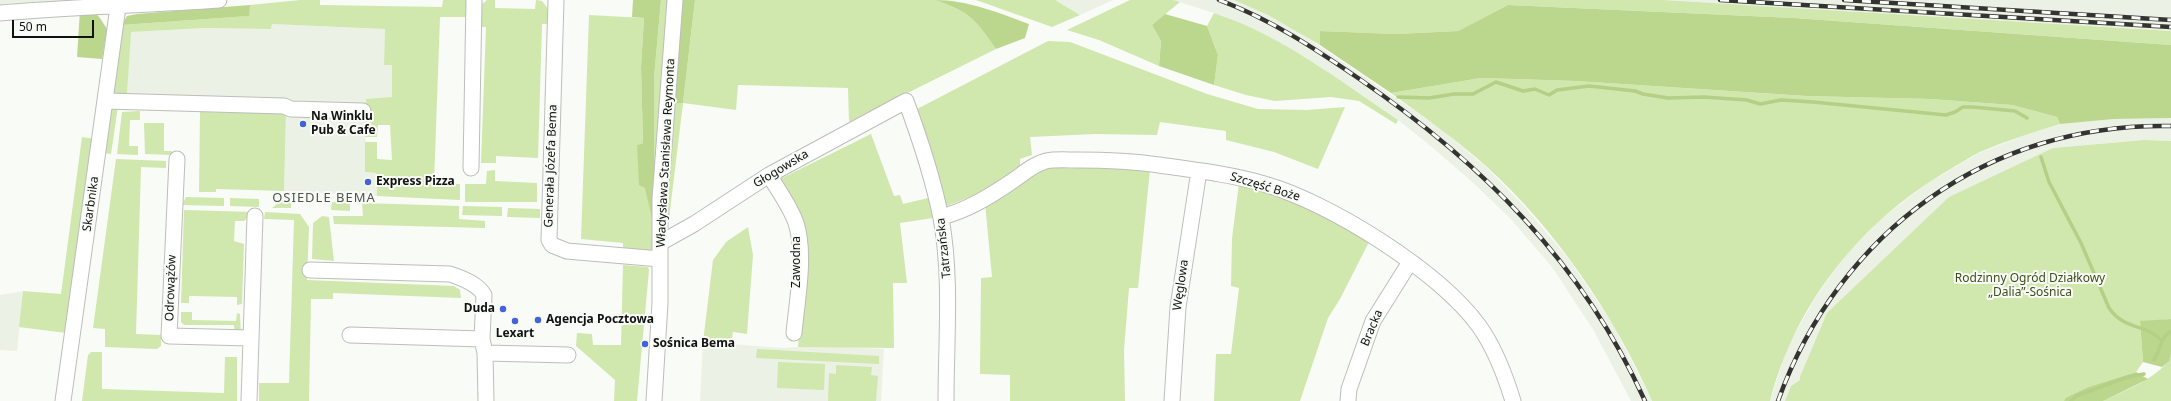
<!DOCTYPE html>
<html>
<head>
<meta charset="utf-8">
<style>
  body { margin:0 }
  #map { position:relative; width:2171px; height:401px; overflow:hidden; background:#f9fbf6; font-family:"Noto Sans",sans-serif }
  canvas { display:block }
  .scale { position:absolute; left:12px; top:20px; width:82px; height:18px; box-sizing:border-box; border:2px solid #121311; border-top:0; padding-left:5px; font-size:12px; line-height:14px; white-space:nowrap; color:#121311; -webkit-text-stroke:3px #f9fbf6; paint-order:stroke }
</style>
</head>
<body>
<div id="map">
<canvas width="2171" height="401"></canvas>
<div class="scale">50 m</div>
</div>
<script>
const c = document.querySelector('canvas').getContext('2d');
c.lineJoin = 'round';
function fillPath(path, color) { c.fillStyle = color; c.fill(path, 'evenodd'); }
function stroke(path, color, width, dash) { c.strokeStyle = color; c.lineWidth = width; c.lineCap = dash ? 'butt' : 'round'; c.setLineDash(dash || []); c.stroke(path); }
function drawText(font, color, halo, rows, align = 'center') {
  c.font = font + ' "Noto Sans",sans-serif'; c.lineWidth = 4; c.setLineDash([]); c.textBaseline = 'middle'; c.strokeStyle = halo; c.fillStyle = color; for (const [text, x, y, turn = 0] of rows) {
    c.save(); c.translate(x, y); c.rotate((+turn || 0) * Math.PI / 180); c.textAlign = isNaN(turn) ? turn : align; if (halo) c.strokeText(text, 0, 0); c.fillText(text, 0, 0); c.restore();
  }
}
const built = new Path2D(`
  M0,0H120L0,13Z
  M1055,0H1113L1080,15Z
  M1173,0H1234L1268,15L1294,29L1440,128L1487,168L1524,206L1568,258L1612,323L1652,401H1631L1594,331L1552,267L1510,218L1470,180L1427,143L1398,120L1327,72L1261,33L1226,17Z
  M1663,0H2171V31Z
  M272,24L385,29L384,65H392V98L366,99L365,172L376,173L377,196L284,191L286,113L127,94L130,32L204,28L271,29Z
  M2171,118V141L2144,140L2053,148L1800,380L1791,386L1785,401H1770L1787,348L1815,298L1844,256L1880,220L1926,184L1979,153L2031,133L2060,124L2114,119Z
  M23,291L17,351L0,350V295Z
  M703,342L783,348L819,346L884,349L881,401H700Z`);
const green = new Path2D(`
  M300,0H320V5L442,7L443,0H471L470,17H440L434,183L460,184V200L377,196L376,173L365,172V142H377V159L392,160L390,125H378L377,137H365L366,99L392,97V65H384L385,29L272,24L271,29L204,28L131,32L127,94H114L113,90L122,25L248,16L250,5Z
  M487,0H495V8L535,9L536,0L542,1C549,9 551,14 550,24H542L538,158L496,156V163H481L486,27H480L481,5Z
  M661,0H670L654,206V78Z
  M695,0H935C970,12 975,19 996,49L849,122L848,88L738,85L736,110L683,103L669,219H667L675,104L683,103Z
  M976,0H1055L1080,15L1052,27Z
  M1130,0H1173L1180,2L1152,25L1161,41L1159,66L1099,40L1067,30Z
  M1234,0H1663L2171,31V45L1794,18L1508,5L1458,31L1396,34L1320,31V45L1268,15Z
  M1214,13C1281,35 1340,81 1398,120L1396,124L1359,101L1331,97L1275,101L1246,95L1214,85L1218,55L1207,26Z
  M589,15L644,18L641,67L643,143L637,145L652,219H654V247L647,253L623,251V243L581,239Z
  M1048,41L1070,42L1207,94L1258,109L1307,110L1345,107L1318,169L1274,152L1226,140V131L1160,122L1157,135L1095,134L1030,137L1032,155L1020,159V171L995,187L947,206L917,109Z
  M1481,78L1576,81L1806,96L1930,99L2012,105L2057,117L2060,124C2033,132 2006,141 1980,152C1970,157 1959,164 1949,170C1861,221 1796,302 1770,401H1652C1614,315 1556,230 1487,167C1457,140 1424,117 1391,93Z
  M118,106L111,154L103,153L111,110Z
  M140,111V120H130L129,146H138V155L117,154L122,112Z
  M200,112L286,113L284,191L216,189V192H199Z
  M144,123H164V151H172V155L145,154Z
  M871,134L894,196L900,195L903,204L928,198L933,218L900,223L907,283H893L894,348L798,347L804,263L780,179Z
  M82,137L95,139L66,333L19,327L23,291L61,294Z
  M2144,140L2171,141V319L2140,322L2143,362L2136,372L2088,387L2065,398L2064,401H1785L1791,386L1800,380V377L1827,313L1949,197L2053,148Z
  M116,159L166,161V168L141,167L136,334L161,335V346L157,349L105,347V329L93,328Z
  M1066,165L1150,170L1138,288H1129L1124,350L1125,401H1010V375L980,374L981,278L992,277L985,203L1041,168Z
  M495,170V181L537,183V202H465V184H486L487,171Z
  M1239,183L1310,206L1369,242L1340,299L1328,318L1300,401H1214L1216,354H1231L1239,288L1231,286L1232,239Z
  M186,197L224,198V206L182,205Z
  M230,198L259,199V207L230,206Z
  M282,200H291V208H272Z
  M332,202H350V211L331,210Z
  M362,203L459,206V219L485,221V228L334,224L333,216H363Z
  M463,206L502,207V216L462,215Z
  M508,208L540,209V218L507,217Z
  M184,210L253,212L244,221H235L234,241L244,244L242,304L237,305V297L192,296H189V303H181Z
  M265,212L300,214L309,227L307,280L454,286L460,290L461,298L333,293V299H311L309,401H259V383H289L294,220L264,219Z
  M322,216L329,217L334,261L312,259L313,223Z
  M748,227L753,255L747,334L733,332L731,344L703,342L713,260L726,242Z
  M623,265L648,267L649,270L637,401H614L615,380L576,346L577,333L592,334L593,345H621Z
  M181,312H192V320L236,321L237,313L240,314L241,334H235L234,325H184L181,322Z
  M757,349L879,356V364L756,358Z
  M91,352H102V389L224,393L225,357H237V401H82L88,355Z
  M2171,354V401H2103C2122,391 2164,377 2171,354Z
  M778,362L825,364L824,390L777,388Z
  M836,365L872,367L871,375L878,376L876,401H828L829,373L836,374Z`);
const forest = new Path2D(`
  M633,0H661L654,78V219H652L645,188L639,185L637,145L643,143L641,67L644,18L632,17Z
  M682,0H695L683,103L675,104Z
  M935,0C968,0 999,13 1029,24L1025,38L996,49C975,19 970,12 935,0Z
  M250,5L249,16L122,25L127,16L137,14Z
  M1508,5L1794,18L2171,45V118L2114,119L2060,124L2057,117L2012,105L1930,99L1806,96L1576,81L1481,78L1391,93L1320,45V31L1396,34L1458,31Z
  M80,10H92L100,18L107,29L102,59L77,57Z
  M1165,14L1207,26L1218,55L1214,85L1159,66L1161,41L1152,25Z
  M2171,319V354L2169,361L2162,367L2143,362L2140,321Z
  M2136,372L2148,379L2103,401H2064L2065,398L2088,387Z`);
const stream = new Path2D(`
  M1398,97L1429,98L1454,94H1473L1496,82L1523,91L1535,89L1549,95L1557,90L1589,86L1635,91L1643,94L1668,98L1704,97L1747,100L1760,104L1781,100L1813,102L1946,115L1955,112L1963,107H1973L2015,111L2027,118
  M2041,157L2049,182L2081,243L2109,308C2125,331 2146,323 2162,341
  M2154,360C2161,350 2160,338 2171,331
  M2071,401L2076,396L2128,377L2144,374`);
const minor = new Path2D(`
  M556,0L549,240L552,245L567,251L660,259
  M0,13C73,7 146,5 219,0
  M106,101L284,106L291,109L363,111
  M177,159L169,336L251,338
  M471,168L474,0
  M769,175C778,190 790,206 796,223C806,254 797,300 794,333
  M941,217C966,211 989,197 1011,182C1022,175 1033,164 1046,161C1056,159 1067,160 1077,160C1104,160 1132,161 1159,165C1194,170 1230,174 1264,184C1329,202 1439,271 1479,326C1495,348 1505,375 1513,401
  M660,243L694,224L769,175L906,101C920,139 933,178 941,218C952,278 946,340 946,401
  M310,270L450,274C462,278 478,284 484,295L482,339L485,353L486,401
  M350,335L482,339
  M485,353L568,355
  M63,401L118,7
  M249,401L255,216
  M654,401L660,303V199L675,0
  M1172,401L1178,307L1199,171
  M1348,401L1349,389L1373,321L1410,262`);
const rail = new Path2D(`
  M1219,0C1270,19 1314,48 1358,78C1482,163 1582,262 1645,401
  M1720,0L2171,27
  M1844,0L2171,20
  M1778,401C1839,232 1989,122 2171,126`);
const markers = [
  [303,124,4,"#4463d6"],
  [368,182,4,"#4463d6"],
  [503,309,4,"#4463d6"],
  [538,320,4,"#4463d6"],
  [515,321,4,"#4463d6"],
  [645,344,4,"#4463d6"]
];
const poiNames = [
  ["Na Winklu",311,117],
  ["Pub & Cafe",311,131],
  ["Express Pizza",376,182],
  ["Duda",495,309,"right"],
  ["Agencja Pocztowa",546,320],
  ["Lexart",515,334,"center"],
  ["Sośnica Bema",653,344]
];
const streetNames = [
  ["Władysława Stanisława Reymonta",666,153,-87],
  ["Generała Józefa Bema",551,166,-88],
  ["Głogowska",781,169,-31],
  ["Szczęść Boże",1265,187,17],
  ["Skarbnika",91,204,-82],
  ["Tatrzańska",944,248,-96],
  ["Zawodna",797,262,-90],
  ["Węglowa",1181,285,-82],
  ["Odrowążów",171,288,-88],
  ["Bracka",1372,328,-67]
];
const parkNames = [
  ["Rodzinny Ogród Działkowy",2030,279],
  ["„Dalia”-Sośnica",2030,293]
];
const neighbourhoodNames = [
  ["OSIEDLE BEMA",324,198]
];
fillPath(built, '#ecf1e5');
fillPath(green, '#d0e7ae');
fillPath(forest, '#bbd78d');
stroke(stream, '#b4d086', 3.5);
stroke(minor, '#bcbeb9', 17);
stroke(minor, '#fff', 15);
stroke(rail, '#333431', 4.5);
stroke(rail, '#f9fbf6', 3, [9]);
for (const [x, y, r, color] of markers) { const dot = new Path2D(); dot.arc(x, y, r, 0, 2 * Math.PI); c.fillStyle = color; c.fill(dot); stroke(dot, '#f9fbf6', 1.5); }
drawText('bold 12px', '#121311', '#f9fbf6', poiNames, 'left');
drawText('12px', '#121311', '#f9fbf6', streetNames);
drawText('12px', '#3c4e1a', '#f9fbf6', parkNames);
c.letterSpacing = '1px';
drawText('13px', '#50524d', '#f9fbf6', neighbourhoodNames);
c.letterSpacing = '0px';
</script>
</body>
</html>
